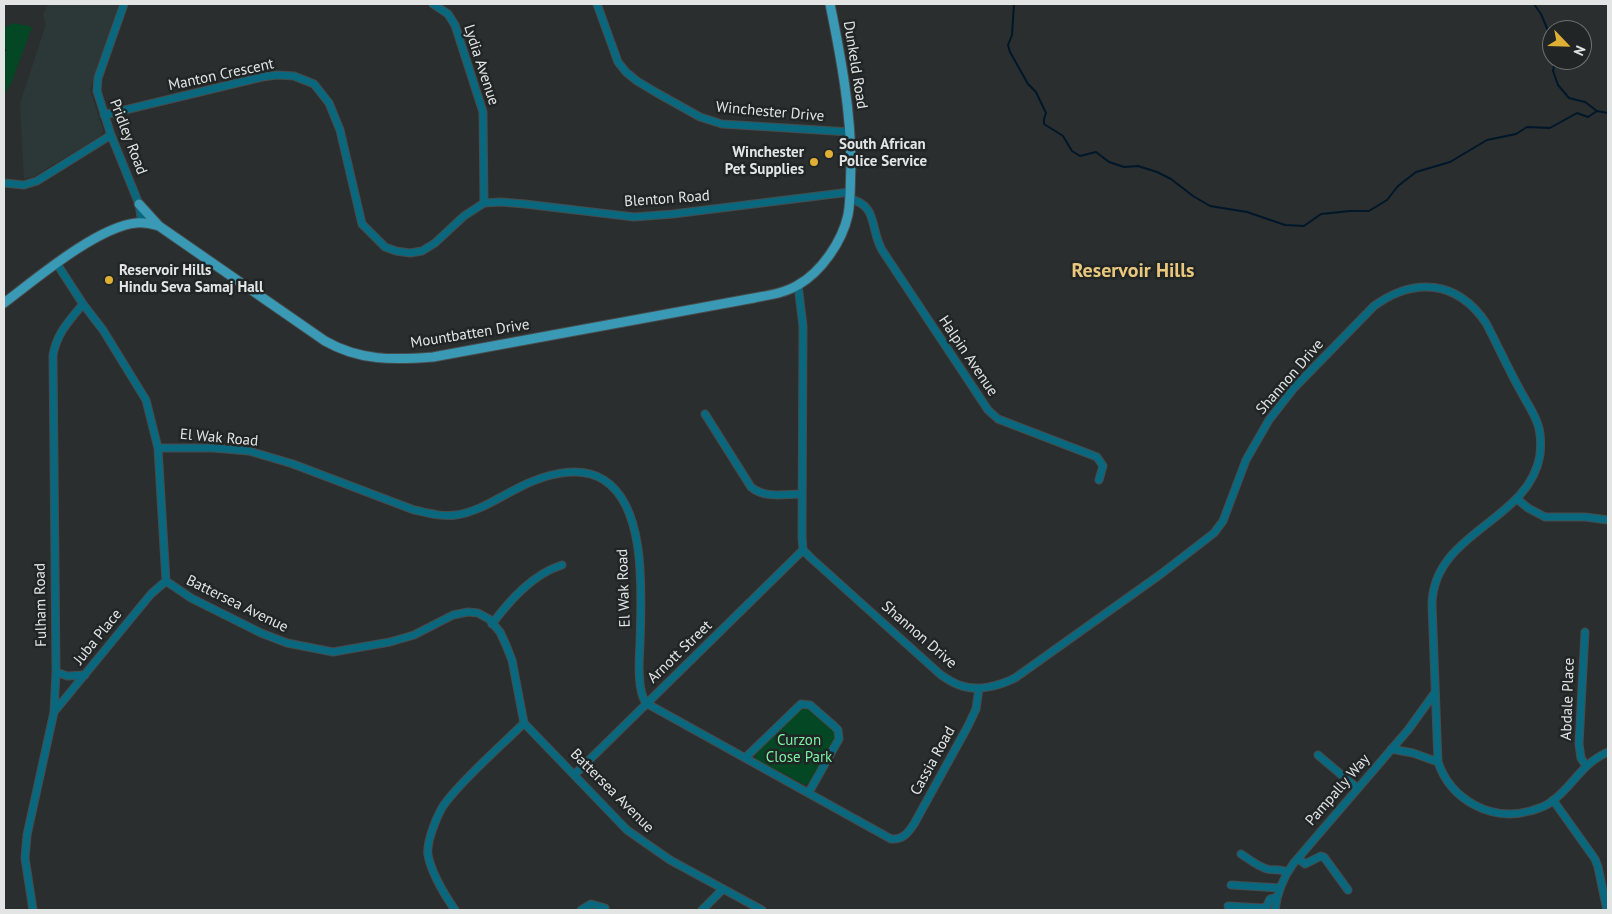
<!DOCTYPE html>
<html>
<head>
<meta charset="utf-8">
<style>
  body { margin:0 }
  #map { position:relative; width:1612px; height:914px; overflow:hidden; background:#2a2e2e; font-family:"PT Sans",sans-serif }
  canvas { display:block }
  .frame { position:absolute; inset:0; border:5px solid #e3e5e5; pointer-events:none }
  .north { position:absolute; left:1542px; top:20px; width:50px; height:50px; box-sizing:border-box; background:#212525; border:1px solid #6f7272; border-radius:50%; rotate:114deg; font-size:14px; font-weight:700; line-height:20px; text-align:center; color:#e3e5e5 }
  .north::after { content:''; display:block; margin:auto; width:18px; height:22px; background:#dfb034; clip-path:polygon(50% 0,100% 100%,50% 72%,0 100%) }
</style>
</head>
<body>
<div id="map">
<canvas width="1612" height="914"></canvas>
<div class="frame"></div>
<div class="north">N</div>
</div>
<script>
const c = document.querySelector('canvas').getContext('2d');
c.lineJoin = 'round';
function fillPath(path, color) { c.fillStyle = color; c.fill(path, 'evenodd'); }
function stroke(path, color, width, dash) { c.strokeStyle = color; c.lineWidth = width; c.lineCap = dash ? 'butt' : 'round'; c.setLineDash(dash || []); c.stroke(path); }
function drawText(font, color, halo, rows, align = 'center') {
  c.font = font + ' "PT Sans",sans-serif'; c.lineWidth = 5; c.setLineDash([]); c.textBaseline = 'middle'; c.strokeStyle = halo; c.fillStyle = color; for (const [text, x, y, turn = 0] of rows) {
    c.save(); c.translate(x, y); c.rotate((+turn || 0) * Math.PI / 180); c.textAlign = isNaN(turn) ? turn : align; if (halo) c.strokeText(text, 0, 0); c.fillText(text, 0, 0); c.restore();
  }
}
const built = new Path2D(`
  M48,4H119L90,89L103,130L100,136L33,177L24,179L20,103L46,24L43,15Z`);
const green = new Path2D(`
  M13,23L32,27L11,84L4,94V28Z
  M801,707H807L835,730L837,738L812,781L805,785L755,759L757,752Z`);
const stream = new Path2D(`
  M1014,4L1012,35L1008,45L1010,52L1028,84L1036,92L1046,113L1044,119V124L1063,136L1072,151L1080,156L1096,152L1109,162L1124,167L1138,166L1157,172L1171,179L1193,196L1210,206L1247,212L1285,225L1304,226L1321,214L1350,211H1369L1387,200L1398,186L1416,172L1450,162L1487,140L1516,134L1527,127L1550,128L1577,113L1588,117L1597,111
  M1534,4L1541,14L1549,33L1552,48
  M4,50H5
  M1555,60L1553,71L1558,85L1569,98L1585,102L1597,111L1608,113`);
const minor = new Path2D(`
  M124,4L98,78L97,91L111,135L139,204L142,223
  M433,4L448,14L455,25L483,112L484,203
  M597,4L618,62L626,72L637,81L657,93L700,117L722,124L850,132
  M104,115L262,77L277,75L294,76L314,84L329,103L340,130L362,224L385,247L396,251L410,253L422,251L435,243L464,216L484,203L501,202L525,204L634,217L673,214L850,192
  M4,183L24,185L37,181L111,135
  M850,199C878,205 870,229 882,250L988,410L998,419L1097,457L1103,466L1099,480
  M57,264L83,304L103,330L146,400L158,448L166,581L191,598L261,633L287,643L333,652L390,642L414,635L453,615L468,612L478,613L489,619L500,632L506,645L512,660L524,723L627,830L670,860L762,910
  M798,285L803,326L802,537L803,550L811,558L941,675C947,679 953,683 959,685C977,692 999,686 1015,678L1161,574L1214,533L1223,521L1246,460L1269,420L1294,388L1374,306C1414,277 1457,280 1486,323C1497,344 1507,366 1519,388C1525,400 1534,412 1538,425C1541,434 1541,445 1540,455C1529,522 1434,531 1432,604L1438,762C1451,800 1491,822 1530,811C1537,809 1545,807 1551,802C1574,786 1579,765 1608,752
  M705,414L751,487C765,499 785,494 802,494
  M158,448H213L249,451L293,464L414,510C428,513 441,517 456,515C478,512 498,498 518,488C543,475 579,464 604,480C648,508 641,598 640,644C639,661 637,690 646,703L891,839C903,840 908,833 914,824L968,726L976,709L979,688
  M1517,499L1528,508L1545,517H1585L1608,520
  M492,624C510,600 533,574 562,565
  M1585,632L1579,744L1581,758L1586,766
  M56,672L67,676L85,675
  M54,712L151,594L166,581
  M1391,749L1413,753L1438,762
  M1318,755L1357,788
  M745,758L801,704L810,705L834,726L838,730L839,739L809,792
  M575,774L803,550
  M1553,800L1595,859L1598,867L1607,910
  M1241,854C1249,859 1257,866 1267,869C1274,871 1279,868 1287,872
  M1298,858L1305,864L1321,856L1324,857L1348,890
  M1231,885L1280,888
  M1228,906L1263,908L1267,906L1270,899L1277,897
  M33,910L25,858L27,835L54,712L56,672L53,355C57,333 69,321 83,304
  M455,910C444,894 432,875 428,855C426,842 438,812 446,802C467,775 500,747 524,723
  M581,910L591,904L605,908
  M702,910L723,889
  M1275,910C1277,893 1283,878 1293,864L1408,730L1434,694`);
const major = new Path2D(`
  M139,204L159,226
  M4,303C36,279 97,227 136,223C144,222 152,224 159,226L325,341C360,361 393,360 433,357L754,298C769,295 785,293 798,285C821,272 842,242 848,215C851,199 850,182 851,166C851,111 841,58 830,4`);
const markers = [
  [829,154,5,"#dfb034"],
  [814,162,5,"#dfb034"],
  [109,280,5,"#dfb034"]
];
const streetNames = [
  ["Lydia Avenue",481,65,72],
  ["Dunkeld Road",855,65,81],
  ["Manton Crescent",221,75,-12],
  ["Winchester Drive",770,112,5],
  ["Pridley Road",128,137,69],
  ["Blenton Road",667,199,-4],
  ["Mountbatten Drive",470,334,-9],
  ["Halpin Avenue",968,356,56],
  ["Shannon Drive",1290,377,-49],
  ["El Wak Road",219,438,5],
  ["El Wak Road",624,588,-92],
  ["Battersea Avenue",237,604,26],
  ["Fulham Road",41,605,-91],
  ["Shannon Drive",919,635,41],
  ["Juba Place",98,637,-51],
  ["Arnott Street",680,652,-44],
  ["Abdale Place",1568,699,-88],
  ["Cassia Road",933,761,-61],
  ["Pampally Way",1338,790,-49],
  ["Battersea Avenue",612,791,45]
];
const poiNames = [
  ["South African",839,145],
  ["Police Service",839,162],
  ["Winchester",804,153,"right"],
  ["Pet Supplies",804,170,"right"],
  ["Reservoir Hills",119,271],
  ["Hindu Seva Samaj Hall",119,288]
];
const parkNames = [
  ["Curzon",799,741],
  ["Close Park",799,758]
];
const districtNames = [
  ["Reservoir Hills",1133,271]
];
fillPath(built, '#2c3838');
fillPath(green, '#034724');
stroke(stream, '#00172a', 2);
stroke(minor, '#484b4b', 9);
stroke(major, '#484b4b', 11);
stroke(minor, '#09687e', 7);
stroke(major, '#3a99b4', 9);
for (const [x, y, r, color] of markers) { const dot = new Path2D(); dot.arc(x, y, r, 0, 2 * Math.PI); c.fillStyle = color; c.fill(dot); stroke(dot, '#212525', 2); }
drawText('15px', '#e3e5e5', '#212525', streetNames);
drawText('bold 15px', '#e3e5e5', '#212525', poiNames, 'left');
drawText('15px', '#78f4a4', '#212525', parkNames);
drawText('bold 20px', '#e9c87e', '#212525', districtNames);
</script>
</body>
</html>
